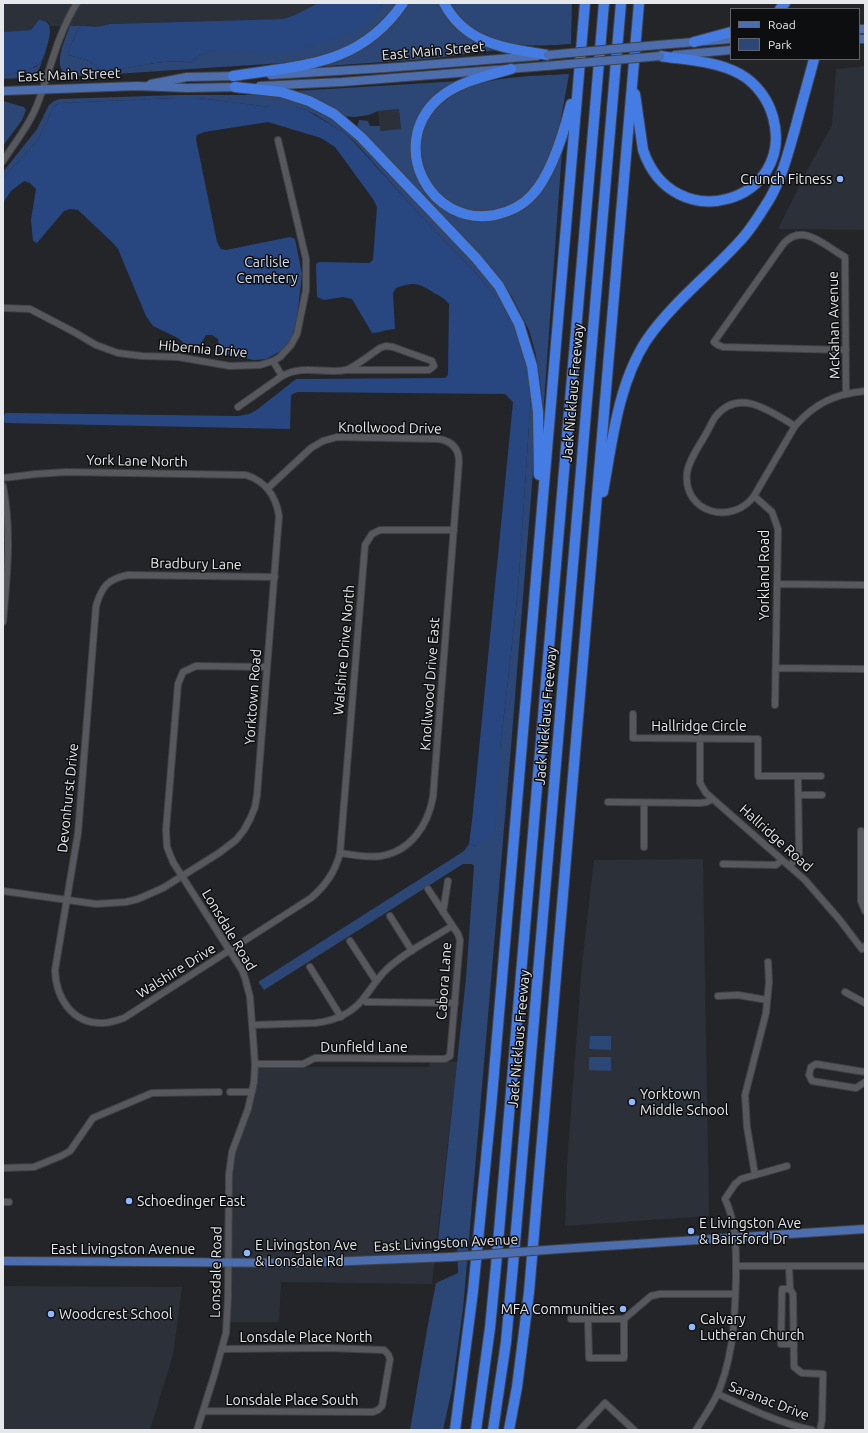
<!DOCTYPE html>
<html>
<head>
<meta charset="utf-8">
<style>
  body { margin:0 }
  #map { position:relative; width:868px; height:1433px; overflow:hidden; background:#232529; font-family:Ubuntu,sans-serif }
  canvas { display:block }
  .frame { position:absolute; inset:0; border:4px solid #e7e8eb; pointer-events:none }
  .legend { position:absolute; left:730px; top:8px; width:130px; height:52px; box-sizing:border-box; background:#0d0e10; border:1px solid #646568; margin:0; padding:5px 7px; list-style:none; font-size:12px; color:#e7e8eb }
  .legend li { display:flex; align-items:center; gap:8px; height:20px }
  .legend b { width:20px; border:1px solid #646568 }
</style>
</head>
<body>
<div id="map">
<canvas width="868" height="1433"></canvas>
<div class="frame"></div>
<ul class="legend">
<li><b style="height:5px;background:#4c6eae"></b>Road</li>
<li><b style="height:11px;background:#2c4675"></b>Park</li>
</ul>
</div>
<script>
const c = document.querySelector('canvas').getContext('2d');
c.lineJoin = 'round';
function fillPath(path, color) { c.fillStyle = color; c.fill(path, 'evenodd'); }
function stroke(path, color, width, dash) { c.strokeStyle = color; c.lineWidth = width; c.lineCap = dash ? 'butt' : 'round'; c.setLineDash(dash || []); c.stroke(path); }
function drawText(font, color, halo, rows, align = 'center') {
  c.font = font + ' Ubuntu,sans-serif'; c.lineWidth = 3; c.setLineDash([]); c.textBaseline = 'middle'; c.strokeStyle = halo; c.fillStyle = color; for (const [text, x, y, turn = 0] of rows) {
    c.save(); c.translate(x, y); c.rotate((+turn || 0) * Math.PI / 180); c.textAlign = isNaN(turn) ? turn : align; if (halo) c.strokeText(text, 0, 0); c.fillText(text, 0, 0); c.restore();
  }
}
const built = new Path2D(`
  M3,3H318L295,15L283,19L110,24L97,27L50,26L48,22L43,20L31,30L3,32Z
  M865,66V230L778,229L806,172L832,125L836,69Z
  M399,109L401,129L380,131L378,111Z
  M703,859L709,1216L565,1226L567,1164L582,964L594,860Z
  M430,1062H457L432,1284L281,1282L279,1322H228L229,1264L222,1250L224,1233L226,1164L231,1163L253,1086L255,1067H429Z
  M3,1286L182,1287L173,1355L150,1430H3Z`);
const green = new Path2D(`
  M382,3H398L378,27L362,38L335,53L299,62L99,75C90,75 74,77 67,74C51,68 66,37 70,26H83L79,28L68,52L69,55L89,61L101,70L110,71C130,68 173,57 190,63L198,56L205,52L308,47C334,38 368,29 382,3Z
  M406,3H441L447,15L504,49L427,59L326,66V63L347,55Z
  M449,3H572L571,44C536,47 487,48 461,21C457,16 453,9 449,3Z
  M42,61C37,82 21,77 3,79V76L36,67Z
  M569,74C564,103 557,149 542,173C535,186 525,199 512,206C489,217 457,212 439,194C431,187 427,178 424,168C418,150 419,133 430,116C437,106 445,97 456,92C487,76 534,76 569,74Z
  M461,81L428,105L414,165L453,213H512L562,151L543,416L541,387L535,351L529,330L512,297L492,269L357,128L359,120H360L368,121L370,126H380V131L401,129L399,109L378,111L369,115L354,117L343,116L295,93V91Z
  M178,95H271L286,98L325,112L358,139L483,270L504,296L532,369L535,447L511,747L463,1309L452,1389L443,1430H410L428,1324L436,1283L458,1273L457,1246L447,1247L441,1246L438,1240L466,978L474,866L472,864H463L264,990L258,982L464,851L469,844L476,846L500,747L506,698L518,590L531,395L530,382L495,296L474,271L418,213L356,143L343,132L316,115L306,110L296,107H270L198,98H176L60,103L54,106L38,140L3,178V172L37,129L49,105L54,101L60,99Z
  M3,101L24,107L26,110L22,120L3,146Z
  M590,1036H611V1050L589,1049Z
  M589,1057H611V1071L589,1070Z`);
const forest = new Path2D(`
  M318,3H382C378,10 374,18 367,22C347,37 297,53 272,53C255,53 238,51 220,52C215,52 210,51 205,53C199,54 195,59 190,63C173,57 130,68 110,71L101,70L89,61L69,55L68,52L79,28L83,26L97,27L110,24L283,19L295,15Z
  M39,20C56,20 49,39 46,50C44,55 43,61 39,64C33,70 12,73 3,76V32L31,30Z
  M176,98H198L270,107H296L306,110L343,132L355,143L418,213L474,271L495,296L510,317L517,334L526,360L531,395L518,590L506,698L500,747L495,831L476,846L469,844L472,821L513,402L505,394L297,392L291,395L290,429L5,423L3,419L5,413H11L238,416L249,414L258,409L296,379L445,378L448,375L449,304C445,299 440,296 434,293C418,282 414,282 396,288L393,293L395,329C387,329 380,333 372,333L352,299L343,297L324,300L317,297L316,264L319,262L369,263L373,260L377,207L373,199L335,147L321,138L268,122L204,132L197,135L196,139L217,242L221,249L226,250L290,237L295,239L302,274L297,318L290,343L281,351L266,359L254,360L223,354L219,350L218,339L212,335H206L201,344L193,346L186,345L178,338L153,326L146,316L118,249L113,243L78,210L70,209L64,211L37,243L33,241L31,220L36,189L30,183L24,181L11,191L3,203V178L38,140L54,106L60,103Z`);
const minor = new Path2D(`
  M3,161C16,141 31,123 39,100C51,67 58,33 77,3
  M3,308L30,309L74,332L96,345L118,353L142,356L178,357L230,366L260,365L273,361L280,357L291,345L297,334L306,290V259L278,140
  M846,350L723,347L718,345L714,342L784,243C804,222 826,247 845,257L846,393
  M273,361L282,376C304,364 324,374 346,370C353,368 373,353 380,348L386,346L393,347L432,361L434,366L429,370H347
  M238,407L282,376
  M795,426C771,412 740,387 716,416C712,421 710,427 707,432C700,445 689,459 687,473C683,513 732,526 754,496L795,426C815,403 835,394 865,391
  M3,478L36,474L66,472L246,475C265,481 276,496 279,516L257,795L255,807L250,819L244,830L236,840L219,853L163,888L138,899L126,902L96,904L3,891
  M3,486C12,531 7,576 3,622
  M268,488L311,448L323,441L337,437L439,439C451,441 459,448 459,462L433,797C428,825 411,851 381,856C367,858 354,855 340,853
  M754,496L772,512L778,529L775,705
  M275,577L128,575C108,579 102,586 96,606L78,833L55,970C56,998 72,1024 103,1023C110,1023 118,1020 124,1018L311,898C326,885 335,872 340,853L365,545L372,534L380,530H454
  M777,584L865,585
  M776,668L865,669
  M633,714V738L758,739V776H821
  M700,738V783L706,793L805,880L839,919L862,949L865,946
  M799,795H822
  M608,802L700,803L707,802L713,799
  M861,831V901L865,911
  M644,847V803
  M723,864L776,865L782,860
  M790,865L798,857L799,853L798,776
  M443,912L448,881
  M390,916L412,951
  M350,941L376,981
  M310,967L341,1017
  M845,992L865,1003
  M718,996L738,995L767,1000
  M363,999L366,1002H370L455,1003
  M252,1025L315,1023C334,1021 351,1014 363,999C371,989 377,979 386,970C405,952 430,940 452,926
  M255,1064H303L315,1058L445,1059L450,1056L460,940L458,934L428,889
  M865,1072L816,1064L811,1067L809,1075L812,1081L856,1088L865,1082
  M230,1092H252
  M3,1168L34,1167L61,1156L70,1151L93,1118L152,1093L219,1092
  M755,1175L747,1127L745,1095L766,1013L769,982L768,962
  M3,1202H9
  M736,1266H865
  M789,1266L790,1289L793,1294L794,1367L802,1373L823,1374L822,1420L820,1430
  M790,1289H782L781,1344H794
  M571,1319H588
  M624,1319V1358H589L588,1319H624L651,1296L660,1294H735
  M718,1394C748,1408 779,1423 812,1430
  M203,1411L373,1412L378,1410L382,1406L390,1359L388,1354L384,1350L328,1348L222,1349
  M197,1430L214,1376L226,1333L228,1298L229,1175L232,1152L248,1109L254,1082L255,1064L250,997L245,978L242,970L173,862L167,847L166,830L178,684L183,672L196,666L267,667
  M580,1430L605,1403L634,1430
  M696,1430C705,1415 716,1401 721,1385C734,1349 735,1314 736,1277C736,1250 737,1224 725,1199L735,1184L741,1179L787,1166`);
const major = new Path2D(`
  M859,29H865
  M859,39H865
  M658,45L731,39
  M675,55L731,50
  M271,75L385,68L537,56
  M151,84L187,77L239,76
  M260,86L342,82L546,66
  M3,91L137,86L187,88L240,87
  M560,1249L865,1229
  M3,1261L301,1263L451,1257`);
const highway = new Path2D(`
  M444,3C466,45 506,48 548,55
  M780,9L785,3
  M694,42L731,32
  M511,69C486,76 456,82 437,100C388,146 430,227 495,215C509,212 522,206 532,195C552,174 564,132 571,104
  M233,76C302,65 360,66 403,3
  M235,87L281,92L309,101L334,114L361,137L476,258L499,286L519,324L532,366L538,412L539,475
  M635,94L643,150C673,239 796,202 773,117C768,99 756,83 740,74C717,61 686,60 660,56
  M603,492C612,443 618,384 646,341C671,304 709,275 739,242C751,230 760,214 769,200C782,178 788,153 795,129C801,106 808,82 814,59
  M455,1430L473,1291L491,1108L585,3
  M476,1430L490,1328L497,1255L604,3
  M493,1430L506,1342L514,1254L621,3
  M509,1430L517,1387L529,1292L639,3`);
const majorBridge = new Path2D(`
  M548,55L658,45
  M546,66L660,56
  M451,1257L560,1249`);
const markers = [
  [840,179,4,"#91b8fd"],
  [632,1102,4,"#91b8fd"],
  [129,1201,4,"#91b8fd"],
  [691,1231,4,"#91b8fd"],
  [247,1253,4,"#91b8fd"],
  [623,1309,4,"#91b8fd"],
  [51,1314,4,"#91b8fd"],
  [692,1327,4,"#91b8fd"]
];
const streetNames = [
  ["East Main Street",433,51,-5],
  ["East Main Street",69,75,-2],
  ["McKahan Avenue",834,325,-91],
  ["Hibernia Drive",203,349,5],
  ["Jack Nicklaus Freeway",573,393,-85],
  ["Knollwood Drive",390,428,1],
  ["York Lane North",137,461,1],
  ["Bradbury Lane",196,564,1],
  ["Yorkland Road",764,575,-90],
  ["Walshire Drive North",344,650,-85],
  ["Knollwood Drive East",430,684,-86],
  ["Yorktown Road",253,697,-86],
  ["Jack Nicklaus Freeway",546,716,-85],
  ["Hallridge Circle",699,726],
  ["Devonhurst Drive",68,798,-84],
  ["Hallridge Road",776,838,42],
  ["Lonsdale Road",229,930,59],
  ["Walshire Drive",176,971,-32],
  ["Cabora Lane",444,981,-86],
  ["Jack Nicklaus Freeway",519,1039,-85],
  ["Dunfield Lane",364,1047],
  ["East Livingston Avenue",446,1243,-3],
  ["East Livingston Avenue",123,1249],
  ["Lonsdale Road",216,1272,-89],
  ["Lonsdale Place North",306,1337],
  ["Lonsdale Place South",292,1400],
  ["Saranac Drive",769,1401,21]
];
const poiNames = [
  ["Crunch Fitness",832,179,"right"],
  ["Yorktown",640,1094],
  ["Middle School",640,1110],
  ["Schoedinger East",137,1201],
  ["E Livingston Ave",699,1223],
  ["& Bairsford Dr",699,1239],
  ["E Livingston Ave",255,1245],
  ["& Lonsdale Rd",255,1261],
  ["MFA Communities",615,1309,"right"],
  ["Woodcrest School",59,1314],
  ["Calvary",700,1319],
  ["Lutheran Church",700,1335]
];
const parkNames = [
  ["Carlisle",267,262],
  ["Cemetery",267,278]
];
fillPath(built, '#2b3039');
fillPath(green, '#2c4675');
fillPath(forest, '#284781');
stroke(minor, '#414246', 8);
stroke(major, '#414246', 10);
stroke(highway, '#414246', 12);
stroke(minor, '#56585d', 6);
stroke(major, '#4c6eae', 8);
stroke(highway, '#457ce4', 10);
stroke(majorBridge, '#414246', 10, []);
stroke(majorBridge, '#4c6eae', 8);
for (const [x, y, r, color] of markers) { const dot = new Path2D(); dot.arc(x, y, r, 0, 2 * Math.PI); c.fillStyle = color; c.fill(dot); stroke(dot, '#0d0e10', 1.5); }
drawText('14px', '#e7e8eb', '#0d0e10', streetNames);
drawText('14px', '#e7e8eb', '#0d0e10', poiNames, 'left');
drawText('14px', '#d3ddef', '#0d0e10', parkNames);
</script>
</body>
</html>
